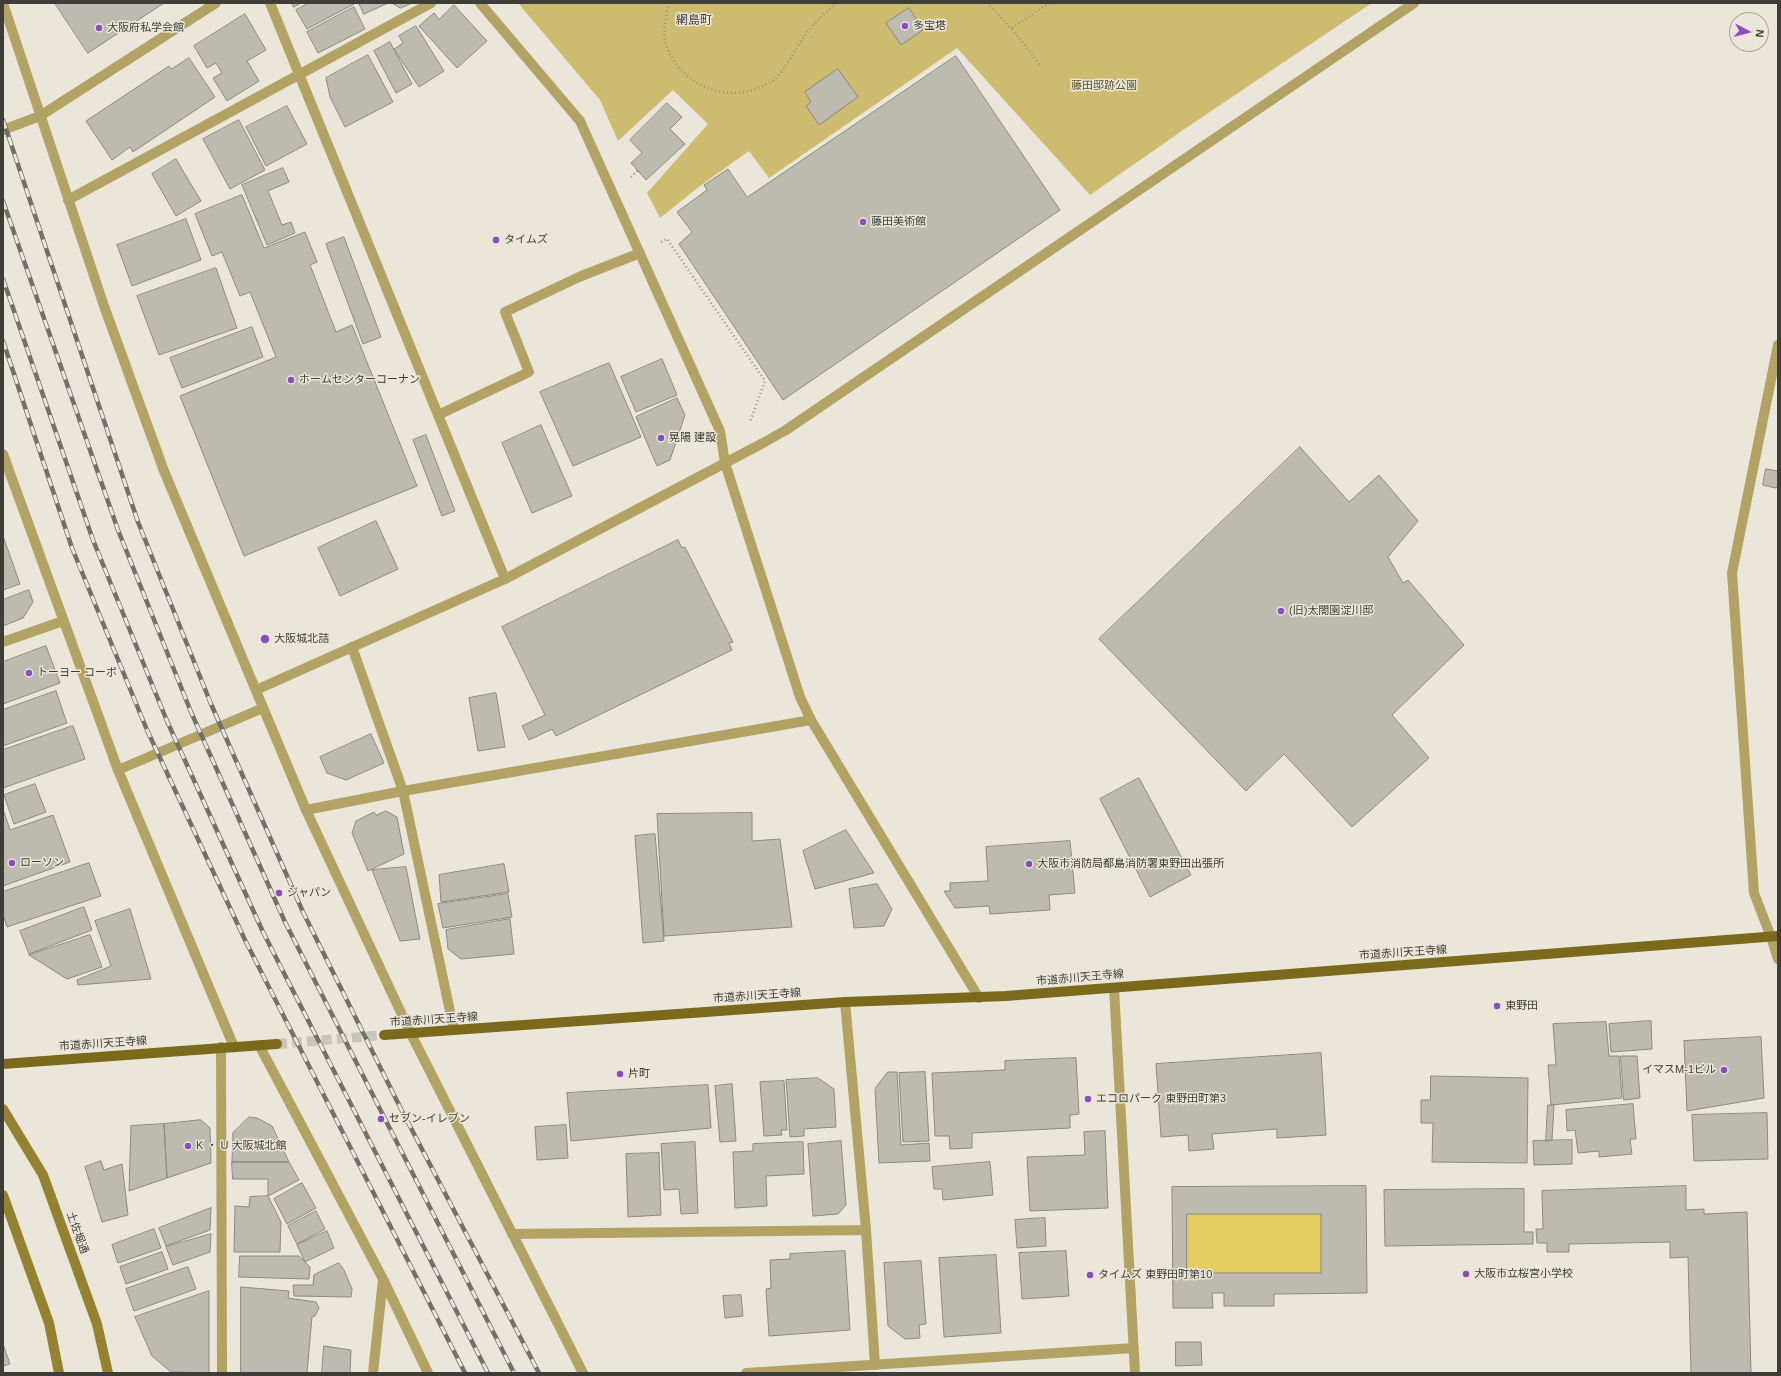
<!DOCTYPE html>
<html>
<head>
<meta charset="utf-8">
<style>
  body { margin:0 }
  #map { position:relative; width:1781px; height:1376px; overflow:hidden; background:#eae7da; font-family:Arial,sans-serif }
  canvas { display:block }
  .frame { position:absolute; inset:0; border:4px solid #3e3d38; pointer-events:none }
  .north { position:absolute; left:1729px; top:12px; width:40px; height:40px; box-sizing:border-box; background:#eae7da; border:1px solid #a5a399; border-radius:50%; rotate:97deg; font-size:11px; font-weight:700; line-height:16px; text-align:center; color:#3e3d38 }
  .north::after { content:''; display:block; margin:auto; width:14px; height:18px; background:#8c4cc1; clip-path:polygon(50% 0,100% 100%,50% 72%,0 100%) }
</style>
</head>
<body>
<div id="map">
<canvas width="1781" height="1376"></canvas>
<div class="frame"></div>
<div class="north">N</div>
</div>
<script>
const c = document.querySelector('canvas').getContext('2d');
c.lineJoin = 'round';
function fillPath(path, color) { c.fillStyle = color; c.fill(path, 'evenodd'); }
function stroke(path, color, width, dash) { c.strokeStyle = color; c.lineWidth = width; c.lineCap = dash ? 'butt' : 'round'; c.setLineDash(dash || []); c.stroke(path); }
function drawText(font, color, halo, rows, align = 'center') {
  c.font = font + ' Arial,"Noto Sans JP",sans-serif'; c.lineWidth = 3; c.setLineDash([]); c.textBaseline = 'middle'; c.strokeStyle = halo; c.fillStyle = color; for (const [text, x, y, turn = 0] of rows) {
    c.save(); c.translate(x, y); c.rotate((+turn || 0) * Math.PI / 180); c.textAlign = isNaN(turn) ? turn : align; if (halo) c.strokeText(text, 0, 0); c.fillText(text, 0, 0); c.restore();
  }
}
const green = new Path2D(`
  M518,3H1372L1186,128L1090,195L957,48L769,178L749,151L700,186L660,218L647,193L708,124L673,90L618,141L600,100Z`);
const water = new Path2D(`
  M1187,1214H1321V1273H1187Z`);
const building = new Path2D(`
  M55,3H164L88,53Z
  M292,3H301L294,7Z
  M309,3H354V4L307,29L296,10Z
  M359,3H388L364,14Z
  M392,3H412L401,8Z
  M454,5L487,41L457,68L419,26L434,13L439,19Z
  M354,7L365,29L318,53L307,32Z
  M909,8L923,30L901,45L886,23Z
  M245,14L266,50L247,61L259,81L227,101L213,78L222,73L216,63L207,68L194,46Z
  M416,26L444,71L419,87L394,49L403,43L399,36Z
  M390,42L412,84L396,93L374,51Z
  M368,55L393,102L345,127L330,97L326,78Z
  M956,56L1060,210L783,400L679,244L692,232L677,212L707,190L704,185L728,169L747,197Z
  M189,58L215,97L133,152L130,147L112,160L86,121L169,66L171,69Z
  M838,69L858,97L819,125L806,106L811,102L805,92Z
  M667,103L682,117L670,129L685,144L646,180L631,163L642,153L630,140Z
  M287,106L307,144L266,166L246,127Z
  M239,120L265,170L230,189L203,139Z
  M176,159L201,201L176,216L152,174Z
  M283,168L289,182L268,191L282,225L291,222L295,233L267,245L242,185Z
  M242,195L264,248L305,232L317,262L310,265L336,332L352,325L417,486L244,556L180,396L276,357L250,292L240,296L222,252L212,256L195,214Z
  M186,219L201,260L132,286L117,245Z
  M344,237L381,337L363,344L326,244Z
  M216,268L237,328L159,355L137,296Z
  M252,327L263,357L182,388L170,358Z
  M662,359L677,395L636,412L621,377Z
  M609,363L641,437L573,466L540,392Z
  M677,398L685,415L670,460L657,466L636,417Z
  M541,425L572,496L532,513L502,443Z
  M426,435L455,511L442,516L413,440Z
  M1300,447L1349,502L1379,475L1418,521L1388,557L1403,583L1408,580L1464,645L1392,715L1429,758L1352,827L1284,754L1246,791L1099,639Z
  M1766,469L1778,471V487L1775,488L1763,485Z
  M376,521L398,569L340,596L318,548Z
  M3,536L20,584L3,590Z
  M678,540L682,548L685,547L733,642L729,643L732,650L556,736L552,729L529,740L522,726L545,715L502,627Z
  M29,590L33,602L23,618L3,626V600Z
  M46,646L60,683L3,704V662Z
  M56,691L67,723L3,746V710Z
  M496,693L505,747L478,751L469,698Z
  M73,726L85,759L3,788V750Z
  M371,734L384,763L346,780L327,773L320,757Z
  M1139,778L1191,875L1150,897L1100,799Z
  M35,784L46,812L14,824L4,795Z
  M3,809L10,830L53,815L70,862L3,886Z
  M386,811L397,817L404,854L368,871L352,833L356,821L374,812L376,815Z
  M752,813V841L780,839L792,927L664,936L657,814Z
  M846,830L874,873L815,889L803,851Z
  M655,834L664,941L643,943L635,836Z
  M1070,841L1075,893L1049,895L1050,910L990,914L989,906L955,908L944,891H950V883L988,881L986,847Z
  M89,863L101,896L7,927L3,915V892Z
  M504,864L509,892L441,902L439,875Z
  M406,867L420,939L400,941L372,870Z
  M877,884L892,909L884,926L854,928L849,889Z
  M508,894L512,917L443,928L438,904Z
  M84,907L92,930L29,954L20,931Z
  M130,909L151,979L78,985L77,980L111,966L95,921Z
  M510,919L514,954L461,959L448,949L446,930Z
  M90,935L102,967L67,979L29,955Z
  M1651,1021L1652,1049L1611,1052L1609,1024Z
  M1606,1022L1609,1056H1619L1622,1098L1551,1105L1548,1065H1556L1553,1024Z
  M1761,1037L1764,1098L1687,1111L1684,1041Z
  M1321,1053L1326,1135L1277,1138V1129L1212,1134L1214,1149L1189,1151L1188,1135L1161,1137L1156,1064Z
  M1621,1056H1637L1640,1098L1624,1100Z
  M1076,1058L1079,1114L1070,1115V1128L972,1133V1148L950,1149L949,1136H935L932,1073L1005,1070V1061Z
  M888,1072H897L901,1145L929,1143L930,1161L879,1163L875,1089Z
  M925,1072L929,1141L903,1142L899,1073Z
  M1431,1076L1528,1078L1527,1163L1432,1162L1433,1123H1421V1100H1430Z
  M818,1078L834,1089L836,1127L804,1129V1136L790,1137L786,1080Z
  M784,1081L787,1130H781L782,1135L764,1136L760,1082Z
  M732,1084L736,1141L720,1142L715,1086Z
  M708,1085L711,1128L571,1141L567,1093Z
  M1633,1104L1636,1139H1630L1632,1154L1599,1157V1151L1578,1153L1575,1130L1567,1131L1566,1110Z
  M1548,1105H1554L1552,1140L1546,1141Z
  M1767,1113L1768,1159L1694,1161L1692,1115Z
  M249,1117L257,1118L272,1126L289,1162H232L233,1133Z
  M201,1120L210,1128L211,1163L167,1178L164,1124Z
  M164,1124L167,1178L129,1191L131,1126Z
  M566,1125L568,1158L537,1160L535,1127Z
  M1105,1131L1108,1208L1030,1211L1027,1157L1085,1155L1084,1132Z
  M1572,1140V1164L1534,1165L1533,1141Z
  M841,1141L846,1205L838,1214L813,1216L808,1144Z
  M695,1142L698,1213L681,1214L679,1189L664,1190L661,1144Z
  M803,1142L804,1174L766,1176L767,1206L735,1208L733,1152L753,1151V1144Z
  M659,1153L661,1215L628,1217L626,1154Z
  M101,1161L104,1170L122,1164L128,1215L102,1222L85,1167Z
  M232,1162H289L299,1180L268,1196V1179H233Z
  M990,1162L993,1195L943,1200L942,1189H934L932,1167Z
  M302,1183L316,1208L287,1224L274,1199Z
  M1366,1186L1367,1293L1274,1294V1306H1224V1293H1212L1213,1308H1173L1172,1187ZM1187,1214H1321V1273H1187Z
  M1686,1186V1210L1704,1209V1214L1747,1212L1751,1373H1691L1688,1257L1670,1258V1242L1569,1244V1252H1547V1243H1537L1536,1229H1543L1542,1191Z
  M1524,1189V1232H1533V1244L1385,1246L1384,1190Z
  M268,1196L281,1222L280,1252H234L235,1206L249,1207L250,1197Z
  M211,1208L210,1230L166,1246L159,1228Z
  M316,1211L325,1229L297,1244L288,1226Z
  M1045,1218L1046,1246L1017,1248L1015,1220Z
  M154,1229L161,1248L118,1263L112,1245Z
  M327,1231L334,1248L305,1262L297,1245Z
  M211,1234L210,1252L173,1265L166,1247Z
  M845,1251L850,1330L769,1336L766,1289L771,1288L770,1260L790,1259V1254Z
  M1066,1251L1069,1296L1022,1299L1019,1253Z
  M162,1252L168,1269L126,1284L120,1267Z
  M996,1255L1001,1333L944,1337L939,1258Z
  M240,1256H299L310,1267L309,1279L239,1277Z
  M921,1261L926,1324L919,1325L920,1338L905,1339L888,1326L884,1263Z
  M339,1263L344,1270L352,1289L351,1297L294,1296L293,1285H313L314,1275Z
  M188,1267L196,1289L134,1311L126,1289Z
  M241,1287L289,1291L288,1298L316,1302L319,1308L315,1316L312,1317L307,1373H241Z
  M209,1291V1373L171,1372L152,1356L135,1317Z
  M741,1295L743,1316L725,1318L723,1296Z
  M1176,1342H1201L1202,1365L1176,1366Z
  M3,1344L10,1364L3,1366Z
  M324,1346L351,1350L350,1373H322Z`);
const primaryTunnel = new Path2D(`
  M277,1044L384,1035`);
const path = new Path2D(`
  M668,3C667,17 661,34 667,48C682,85 726,104 763,86C767,83 773,82 776,78C785,70 795,49 803,38C812,25 824,13 837,3
  M987,3L1011,28L1041,66
  M1012,28L1046,5L1056,3
  M631,177L638,170
  M661,242L667,239L765,381L750,422`);
const service = new Path2D(`
  M438,415L529,372L505,312L579,277L640,253`);
const minor = new Path2D(`
  M270,3L505,579
  M3,130L40,116
  M68,200L431,3
  M3,454L118,770L234,1047
  M3,642L63,621
  M352,647L403,791L454,1030
  M306,810L403,791L811,720
  M1771,937L1754,893L1732,573L1778,345
  M845,1002L866,1230L875,1365
  M259,1045L383,1279L428,1373
  M221,1047L222,1373
  M512,1234L866,1230
  M373,1373L383,1279`);
const tertiary = new Path2D(`
  M3,3L104,306L164,471L306,810L411,1034L583,1373
  M480,3L580,121L720,431L725,463L800,697L811,720L979,998
  M40,116L216,3
  M256,690L505,579L763,443L786,430L1414,3
  M118,770L263,708
  M1771,937L1778,959
  M1114,988L1135,1373
  M746,1373L1134,1348`);
const secondary = new Path2D(`
  M3,1109L43,1175L97,1324L108,1373
  M3,1195L49,1323L59,1373`);
const primary = new Path2D(`
  M384,1035L845,1002L1006,996L1778,936
  M3,1064L277,1044`);
const rail = new Path2D(`
  M3,120L138,522L211,704L303,912L401,1109L539,1373
  M3,201L118,530L191,712L285,922L514,1373
  M3,279L93,540L167,721L263,932L488,1373
  M3,341L72,548L147,730L245,940L465,1373`);
const markers = [
  [905,26,4,"#8c4cc1"],
  [99,28,4,"#8c4cc1"],
  [863,222,4,"#8c4cc1"],
  [496,240,4,"#8c4cc1"],
  [291,380,4,"#8c4cc1"],
  [661,438,4,"#8c4cc1"],
  [1281,611,4,"#8c4cc1"],
  [265,639,5,"#8c4cc1"],
  [29,673,4,"#8c4cc1"],
  [12,863,4,"#8c4cc1"],
  [1029,864,4,"#8c4cc1"],
  [279,893,4,"#8c4cc1"],
  [1497,1006,4,"#8c4cc1"],
  [1724,1070,4,"#8c4cc1"],
  [620,1074,4,"#8c4cc1"],
  [1088,1099,4,"#8c4cc1"],
  [381,1119,4,"#8c4cc1"],
  [188,1146,4,"#8c4cc1"],
  [1466,1274,4,"#8c4cc1"],
  [1090,1275,4,"#8c4cc1"]
];
const poiNames = [
  ["多宝塔",913,26],
  ["大阪府私学会館",107,28],
  ["藤田美術館",871,222],
  ["タイムズ",504,240],
  ["ホームセンターコーナン",299,380],
  ["晃陽 建設",669,438],
  ["(旧)太閤園淀川邸",1289,611],
  ["大阪城北詰",274,639],
  ["トーヨー コーポ",37,673],
  ["ローソン",20,863],
  ["大阪市消防局都島消防署東野田出張所",1037,864],
  ["ジャパン",287,893],
  ["東野田",1505,1006],
  ["イマスM-1ビル",1716,1070,"right"],
  ["片町",628,1074],
  ["エコロパーク 東野田町第3",1096,1099],
  ["セブン-イレブン",389,1119],
  ["K ・ U 大阪城北館",196,1146],
  ["大阪市立桜宮小学校",1474,1274],
  ["タイムズ 東野田町第10",1098,1275]
];
const parkNames = [
  ["藤田邸跡公園",1104,86]
];
const streetNames = [
  ["市道赤川天王寺線",1403,953,-4],
  ["市道赤川天王寺線",1080,978,-5],
  ["市道赤川天王寺線",757,996,-4],
  ["市道赤川天王寺線",434,1020,-4],
  ["市道赤川天王寺線",103,1044,-4],
  ["土佐堀通",77,1233,70]
];
const neighbourhoodNames = [
  ["網島町",694,21]
];
fillPath(green, '#cdbb6f');
fillPath(water, '#e4cc61');
fillPath(building, '#bdbbaf');
stroke(building, '#8c897e', 1);
stroke(primaryTunnel, '#c8c5ba', 10, [10, 5]);
stroke(path, '#95938a', 2.5, [1, 3]);
stroke(service, '#b2a364', 10);
stroke(minor, '#b2a364', 10);
stroke(tertiary, '#b2a364', 10);
stroke(secondary, '#948230', 10);
stroke(primary, '#7b6a1c', 10);
stroke(rail, '#727069', 4.5);
stroke(rail, '#eae7da', 3, [9]);
for (const [x, y, r, color] of markers) { const dot = new Path2D(); dot.arc(x, y, r, 0, 2 * Math.PI); c.fillStyle = color; c.fill(dot); stroke(dot, '#eae7da', 1.5); }
drawText('11px', '#3e3d38', '#eae7da', poiNames, 'left');
drawText('11px', '#5d5327', '#eae7da', parkNames);
drawText('11px', '#3e3d38', '#eae7da', streetNames);
drawText('12px', '#3e3d38', '#eae7da', neighbourhoodNames);
</script>
</body>
</html>
